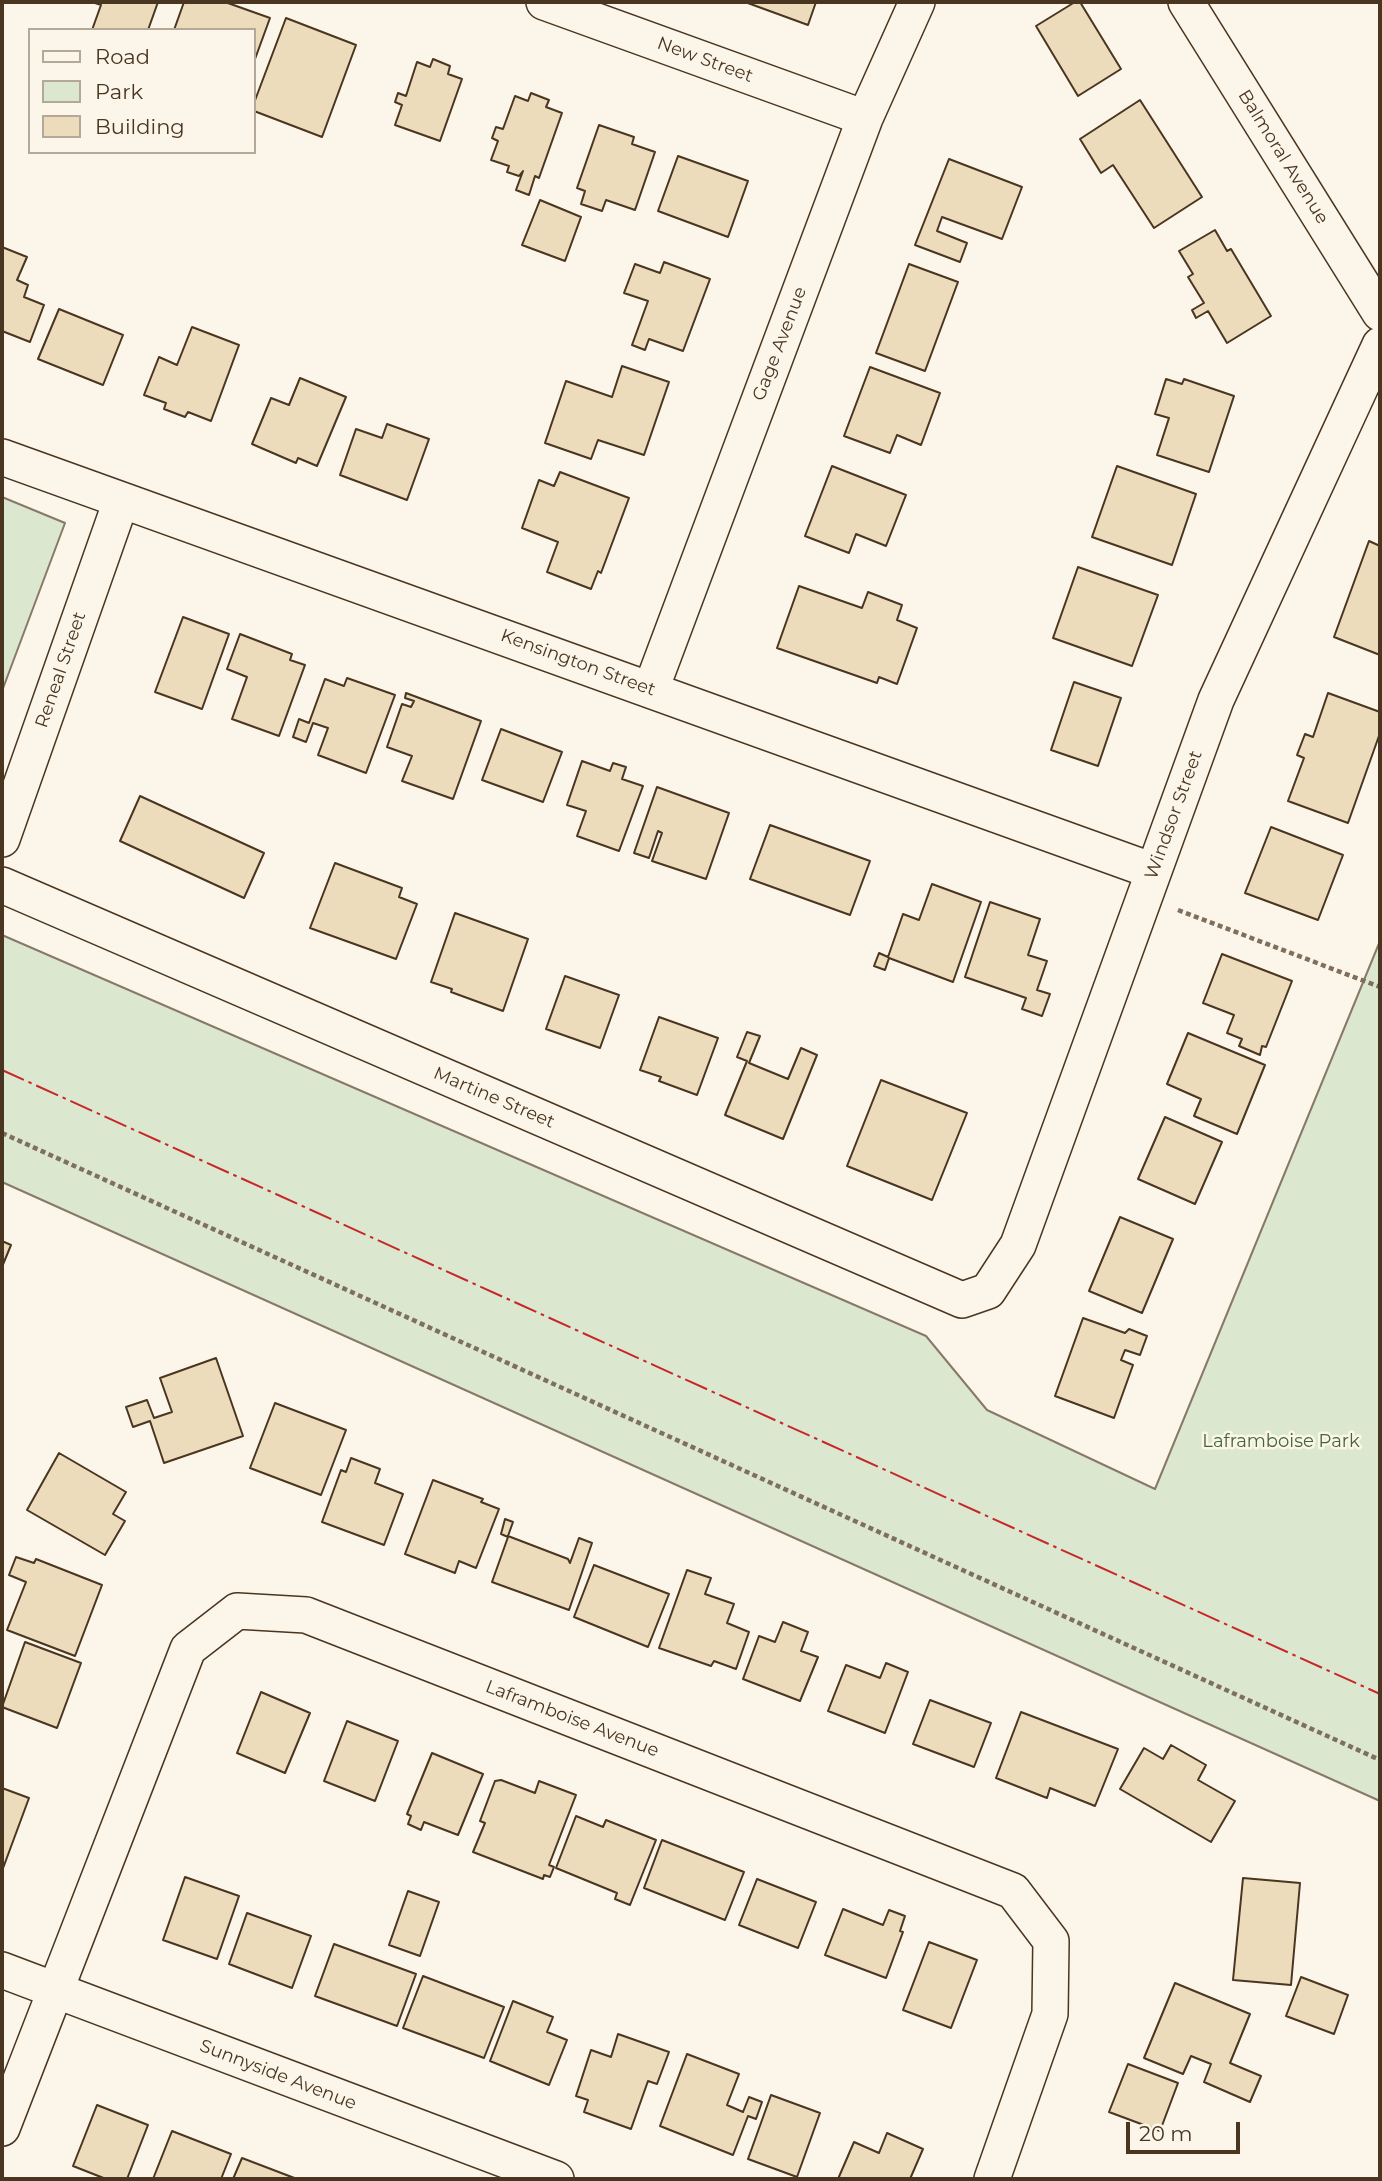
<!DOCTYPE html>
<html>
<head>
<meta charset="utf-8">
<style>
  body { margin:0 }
  #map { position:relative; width:1382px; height:2181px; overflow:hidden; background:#fbf6e9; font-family:Montserrat,sans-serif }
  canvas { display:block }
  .frame { position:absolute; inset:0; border:4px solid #4a3520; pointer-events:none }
  .legend { position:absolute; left:28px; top:28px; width:228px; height:126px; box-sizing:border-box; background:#fbf6e9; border:2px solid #b4a999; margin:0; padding:9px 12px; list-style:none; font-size:21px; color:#4a3520 }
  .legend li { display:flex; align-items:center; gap:14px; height:35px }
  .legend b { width:35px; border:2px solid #b4a999 }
  .scale { position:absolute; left:1126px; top:2122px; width:114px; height:32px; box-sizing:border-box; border:4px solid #4a3520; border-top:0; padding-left:9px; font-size:21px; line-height:24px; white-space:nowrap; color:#4a3520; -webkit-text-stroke:5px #fbf6e9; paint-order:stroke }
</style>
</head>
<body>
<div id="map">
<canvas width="1382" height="2181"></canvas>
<div class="frame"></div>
<ul class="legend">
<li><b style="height:9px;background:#fbf6e9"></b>Road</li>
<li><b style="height:19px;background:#dce7d0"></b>Park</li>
<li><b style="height:19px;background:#ecdcbc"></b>Building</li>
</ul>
<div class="scale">20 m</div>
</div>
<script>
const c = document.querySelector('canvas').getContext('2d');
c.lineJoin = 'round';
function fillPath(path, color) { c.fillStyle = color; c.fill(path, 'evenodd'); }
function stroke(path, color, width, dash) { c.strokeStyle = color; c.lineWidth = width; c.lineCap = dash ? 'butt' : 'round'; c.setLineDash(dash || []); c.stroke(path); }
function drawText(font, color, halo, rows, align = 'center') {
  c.font = font + ' Montserrat,sans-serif'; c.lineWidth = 5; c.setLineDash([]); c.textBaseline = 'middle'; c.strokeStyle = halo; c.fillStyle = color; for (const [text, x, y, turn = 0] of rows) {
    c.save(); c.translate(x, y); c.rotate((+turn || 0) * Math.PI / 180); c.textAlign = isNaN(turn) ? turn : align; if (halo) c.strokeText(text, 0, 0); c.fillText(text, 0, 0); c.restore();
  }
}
const green = new Path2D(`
  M2,497L65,523L2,691Z
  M2,935L926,1336L987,1410L1155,1489L1380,941V1801L2,1182Z`);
const building = new Path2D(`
  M92,2H158L148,30H92L101,5Z
  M184,2H225L270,18L255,59L254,30H174Z
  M745,2H816L808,25Z
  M1075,2H1080L1121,69L1078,96L1036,26Z
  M286,18L356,45L322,137L254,111V103Z
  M433,59L450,66L448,74L462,79L440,141L395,125L402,105L395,102L398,93L406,96L417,62L430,67Z
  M531,93L549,100L546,107L562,113L539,178L535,176L529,195L516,190L523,171L519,176L507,172L509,166L491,160L498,141L492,138L496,127L503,129L515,96L528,101Z
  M1140,100L1202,197L1154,228L1113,165L1101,173L1080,139Z
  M599,125L634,137L632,144L655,152L635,210L606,200L602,211L581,204L585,191L577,188Z
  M678,156L748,181L728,237L658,211Z
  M949,159L1022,187L1002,239L942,217L937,231L967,243L960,262L915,245Z
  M540,200L581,217L565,261L522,245Z
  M1215,230L1227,251L1231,249L1271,316L1227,343L1208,311L1196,318L1192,310L1204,303L1188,277L1193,274L1179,251Z
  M2,247L27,257L17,280L28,285L24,297L44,305L30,342L2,331Z
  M664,262L710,279L683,351L649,339L645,350L632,345L648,301L624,293L635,264L660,273Z
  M909,264L958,282L925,371L876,353Z
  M59,309L123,335L103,385L38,359Z
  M192,327L239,345L211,421L188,412L185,417L164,409L166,403L144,395L159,357L177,365Z
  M622,366L669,382L644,455L598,440L591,459L545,443L566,381L612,397Z
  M870,367L940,393L921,445L897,435L890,453L844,436Z
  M300,378L346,397L317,466L298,458L296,463L252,444L271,398L289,405Z
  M1166,379L1182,384L1184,379L1234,396L1209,472L1157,455L1169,418L1155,414Z
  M387,424L429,439L407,500L340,475L356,429L382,438Z
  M832,466L906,495L886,546L856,534L849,553L805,536Z
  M1117,466L1196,494L1172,565L1092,537Z
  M560,472L629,498L601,573L598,571L591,589L547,572L558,542L522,528L539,480L554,486Z
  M1369,541L1380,546V655L1334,637Z
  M1078,567L1158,595L1132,666L1053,638Z
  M799,586L862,608L868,592L902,605L897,620L917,628L897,684L879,677L877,683L777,648Z
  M183,617L229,634L202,709L155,692Z
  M240,634L292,654L290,660L305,665L279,736L232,719L247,677L227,669Z
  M347,678L395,695L366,773L318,755L328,728L313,723L306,742L293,737L299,719L309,723L325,679L344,686Z
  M1074,682L1121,698L1098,766L1051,750Z
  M406,693L481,721L453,799L402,781L412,756L387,747L402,704L411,707L414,701L405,698Z
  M1328,693L1380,712V733L1348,823L1288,801L1304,758L1297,755L1305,734L1313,737Z
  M501,729L562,752L543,802L482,780Z
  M582,761L610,771L613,763L626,767L622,779L643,786L619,851L577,836L586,811L567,805Z
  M657,787L729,813L706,879L652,861L662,833L658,831L649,858L634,853Z
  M140,796L264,853L244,898L120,841Z
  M770,825L870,861L850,915L750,879Z
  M1271,827L1343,855L1318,920L1245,893Z
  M335,863L402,888L399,897L417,904L396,959L310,928Z
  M932,884L981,902L953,982L889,958L885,970L874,966L879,953L888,957L903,914L919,920Z
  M990,902L1040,919L1028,955L1047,961L1037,990L1050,994L1042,1016L1022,1009L1026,998L965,977Z
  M455,913L528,939L503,1011L451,992L452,989L431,982Z
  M1222,954L1292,981L1266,1047L1262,1046L1260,1055L1239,1046L1242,1039L1227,1033L1234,1015L1203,1003Z
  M565,976L619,995L600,1048L546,1029Z
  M659,1017L718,1038L697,1095L659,1081L661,1077L640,1070Z
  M747,1032L760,1036L749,1063L788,1079L801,1048L817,1055L783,1139L725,1115L747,1061L737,1057Z
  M1188,1033L1265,1065L1237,1134L1194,1116L1201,1099L1167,1084Z
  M881,1080L967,1113L932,1200L847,1166Z
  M1165,1117L1222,1142L1195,1204L1138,1179Z
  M1120,1217L1173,1239L1142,1313L1089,1291Z
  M2,1241L11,1245L2,1267Z
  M1083,1318L1125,1333L1129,1329L1147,1336L1140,1355L1125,1350L1121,1360L1133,1365L1114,1418L1055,1396Z
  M216,1358L243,1436L164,1463L150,1421L133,1427L126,1407L147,1400L154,1418L172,1412L160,1378Z
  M275,1403L346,1430L321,1495L250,1468Z
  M59,1453L126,1492L113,1514L125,1521L105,1555L27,1510Z
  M351,1458L380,1469L375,1483L403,1494L384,1545L322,1522L341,1470L346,1472Z
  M433,1480L483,1499L481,1502L499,1509L476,1568L459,1561L455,1573L405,1554Z
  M505,1519L513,1522L508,1536L568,1559L570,1563L579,1538L592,1543L569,1610L492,1582L508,1537L501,1534Z
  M16,1557L34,1563L36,1559L102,1585L75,1656L7,1630L26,1582L9,1575Z
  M594,1565L669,1594L648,1647L574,1617Z
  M687,1570L711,1578L705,1594L734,1604L727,1623L749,1632L736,1669L714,1661L711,1666L659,1648Z
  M783,1622L808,1632L801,1651L818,1657L800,1701L743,1679L759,1636L775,1642Z
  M25,1642L81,1663L57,1728L2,1707Z
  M886,1663L908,1672L885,1733L828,1711L846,1665L880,1678Z
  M261,1692L310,1713L285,1773L237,1753Z
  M930,1700L991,1723L974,1767L913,1744Z
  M1021,1712L1118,1749L1095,1806L1050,1788L1047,1798L996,1778Z
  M347,1721L398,1741L375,1801L324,1781Z
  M1171,1745L1206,1765L1198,1780L1235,1801L1211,1842L1120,1789L1144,1748L1163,1759Z
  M432,1753L483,1774L458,1835L424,1822L421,1830L408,1824L411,1816L407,1814Z
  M501,1780L535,1793L539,1781L576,1795L549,1865L554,1867L550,1877L544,1875L543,1879L473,1852L485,1823L480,1821L495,1781Z
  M2,1788L29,1798L2,1871Z
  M576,1816L603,1827L606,1820L656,1840L630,1905L615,1899L617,1893L556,1868Z
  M662,1840L744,1872L725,1920L644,1888Z
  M185,1877L239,1896L217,1959L163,1940Z
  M1243,1878L1300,1883L1291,1985L1233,1980Z
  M757,1879L816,1902L798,1948L739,1925Z
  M408,1891L439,1902L420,1956L389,1945Z
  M843,1909L883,1925L889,1910L905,1916L900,1931L903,1932L886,1978L825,1955Z
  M247,1913L311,1936L292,1988L229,1964Z
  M929,1942L977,1960L951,2028L903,2010Z
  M334,1944L416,1974L397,2026L315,1996Z
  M423,1976L504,2007L484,2058L403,2028Z
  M1301,1977L1348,1995L1334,2034L1286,2016Z
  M1175,1983L1250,2014L1230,2063L1261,2076L1250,2102L1204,2082L1211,2064L1191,2056L1183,2074L1144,2058Z
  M513,2001L553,2017L547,2032L567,2040L549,2085L490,2061Z
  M618,2034L669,2052L657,2084L648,2081L631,2129L584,2112L588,2100L576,2096L591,2050L611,2057Z
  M687,2054L739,2074L727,2105L743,2112L749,2097L762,2102L756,2119L748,2116L733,2155L660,2126Z
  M1128,2064L1178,2083L1160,2131L1109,2112Z
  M771,2095L820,2113L797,2177L748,2159Z
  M97,2105L148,2125L127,2179H106L73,2166Z
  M172,2131L231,2154L221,2179H153Z
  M887,2133L923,2149L910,2179H838L854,2142L879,2153Z
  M242,2158L297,2179H233Z`);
const path = new Path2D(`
  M1178,910L1380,987
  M2,1133L1380,1760`);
const minor = new Path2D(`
  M544,2L865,118
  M1186,2L1380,313
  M2,457L1153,871
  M651,689L865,118L917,2
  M2,839L121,501
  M2,885L962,1300L988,1291L1018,1245L1216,700L1380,345
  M2,1970L556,2179
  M2,2128L188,1649L237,1611L306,1615L1013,1891L1051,1941L1050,2014L992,2179`);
const power = new Path2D(`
  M2,1070L1380,1694`);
const streetNames = [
  ["New Street",705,60,20],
  ["Balmoral Avenue",1283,157,58],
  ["Gage Avenue",780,344,-69],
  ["Kensington Street",578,663,20],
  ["Reneal Street",61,670,-71],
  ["Windsor Street",1174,815,-70],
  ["Martine Street",494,1098,23],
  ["Laframboise Avenue",572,1719,21],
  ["Sunnyside Avenue",278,2075,21]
];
const parkNames = [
  ["Laframboise Park",1281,1442]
];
fillPath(green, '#dce7d0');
stroke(green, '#887966', 2);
fillPath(building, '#ecdcbc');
stroke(building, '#4a3520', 2);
stroke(minor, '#4a3520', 38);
stroke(path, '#7f6f5c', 4.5, [5, 3.5]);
stroke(minor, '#fbf6e9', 35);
stroke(power, '#c62828', 2, [24, 5, 3.5, 5]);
drawText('18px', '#4a3520', '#fbf6e9', streetNames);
drawText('18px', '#436837', '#fbf6e9', parkNames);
</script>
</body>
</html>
